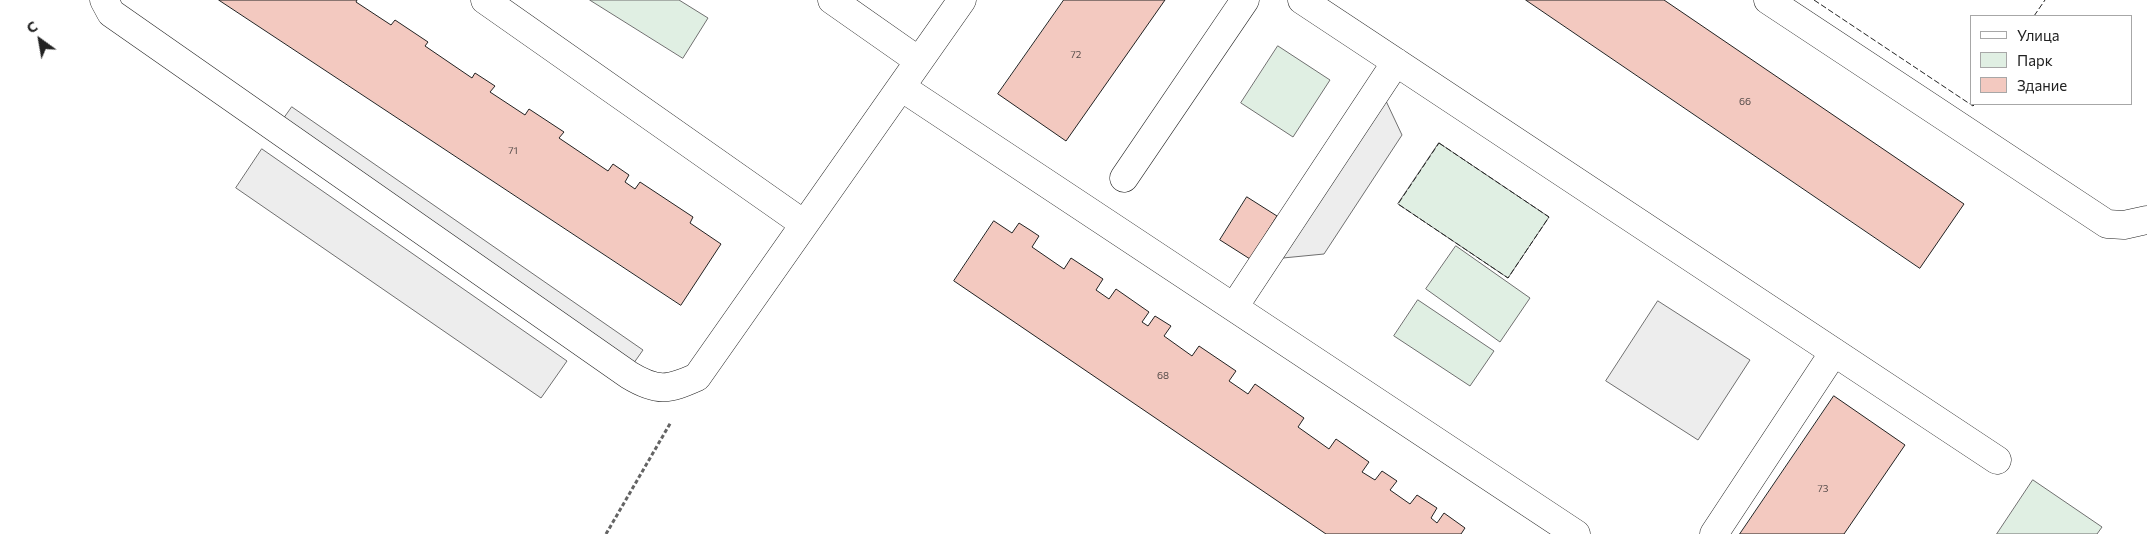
<!DOCTYPE html>
<html>
<head>
<meta charset="utf-8">
<style>
  body { margin:0 }
  #map { position:relative; width:2147px; height:534px; overflow:hidden; background:#fff; font-family:Commissioner,sans-serif }
  canvas { display:block }
  .legend { position:absolute; left:1970px; top:15px; width:162px; height:90px; box-sizing:border-box; background:#fff; border:1px solid #a7a7a7; margin:0; padding:6px 9px; list-style:none; font-size:15px; color:#222 }
  .legend li { display:flex; align-items:center; gap:10px; height:25px }
  .legend b { width:25px; border:1px solid #a7a7a7 }
  .north { position:absolute; left:15px; top:15px; width:50px; height:50px; -webkit-text-stroke:4px #fff; paint-order:stroke; rotate:328deg; font-size:14px; font-weight:700; line-height:20px; text-align:center; color:#222 }
  .north::after { content:''; display:block; margin:auto; width:18px; height:22px; background:#222; clip-path:polygon(50% 0,100% 100%,50% 72%,0 100%) }
</style>
</head>
<body>
<div id="map">
<canvas width="2147" height="534"></canvas>
<ul class="legend">
<li><b style="height:6px;background:#fff"></b>Улица</li>
<li><b style="height:14px;background:#e0efe3"></b>Парк</li>
<li><b style="height:14px;background:#f3c9c0"></b>Здание</li>
</ul>
<div class="north">С</div>
</div>
<script>
const c = document.querySelector('canvas').getContext('2d');
c.lineJoin = 'round';
function fillPath(path, color) { c.fillStyle = color; c.fill(path, 'evenodd'); }
function stroke(path, color, width, dash) { c.strokeStyle = color; c.lineWidth = width; c.lineCap = dash ? 'butt' : 'round'; c.setLineDash(dash || []); c.stroke(path); }
function drawText(font, color, halo, rows, align = 'center') {
  c.font = font + ' Commissioner,sans-serif'; c.lineWidth = 4; c.setLineDash([]); c.textBaseline = 'middle'; c.strokeStyle = halo; c.fillStyle = color; for (const [text, x, y, turn = 0] of rows) {
    c.save(); c.translate(x, y); c.rotate((+turn || 0) * Math.PI / 180); c.textAlign = isNaN(turn) ? turn : align; if (halo) c.strokeText(text, 0, 0); c.fillText(text, 0, 0); c.restore();
  }
}
const green = new Path2D(`
  M590,0H679L708,18L683,58Z
  M1278,46L1330,80L1293,137L1241,103Z
  M1439,143L1549,217L1508,278L1398,204Z
  M1456,246L1530,298L1500,342L1426,289Z
  M1418,300L1494,351L1470,386L1394,336Z
  M2033,480L2102,527L2097,534H1997Z`);
const parking = new Path2D(`
  M1386,101L1402,135L1324,254L1283,258Z
  M292,107L643,350L631,367L280,124Z
  M262,149L567,361L541,398L236,188Z
  M1658,301L1750,360L1698,440L1606,381Z`);
const building = new Path2D(`
  M219,0H357L356,2L391,25L395,20L428,42L425,46L472,78L475,73L495,86L490,92L525,115L529,109L564,132L559,138L608,171L613,164L629,175L625,182L635,189L640,182L693,217L690,223L721,244L681,305Z
  M1064,0H1165L1066,141L998,94Z
  M1526,0H1664L1964,204L1920,268Z
  M1247,197L1277,216L1250,259L1220,240Z
  M994,221L1012,233L1019,223L1030,230L1039,236L1032,247L1064,269L1071,258L1103,279L1096,290L1109,299L1116,289L1149,312L1142,322L1148,326L1155,316L1171,326L1164,336L1192,356L1199,346L1236,371L1229,381L1248,394L1255,384L1304,418L1298,427L1329,449L1336,439L1369,462L1362,472L1375,480L1382,471L1397,481L1390,490L1410,504L1417,495L1437,508L1431,518L1437,523L1444,513L1465,528L1461,534H1326L954,281Z
  M1834,396L1905,445L1844,534H1740Z`);
const path = new Path2D(`
  M606,534L671,422`);
const minor = new Path2D(`
  M104,0L111,13L629,375C657,392 668,390 697,377L962,0
  M485,0L804,224
  M832,0L919,61
  M1302,0L1997,460
  M1768,0L2107,224L2124,225L2147,220
  M901,87L1576,534
  M1124,178L1245,0
  M1234,307L1396,62
  M1714,534L1834,352`);
const fence = new Path2D(`
  M1814,0L1973,106L1975,104
  M2034,16L2045,0
  M1439,143L1549,217L1508,278L1398,204Z`);
const numberNames = [
  ["72",1076,55],
  ["66",1745,102],
  ["71",513,151],
  ["68",1163,376],
  ["73",1823,489]
];
fillPath(green, '#e0efe3');
stroke(green, '#6f6f6f', 1);
fillPath(parking, '#ededed');
stroke(parking, '#6f6f6f', 1);
fillPath(building, '#f3c9c0');
stroke(building, '#222', 1);
stroke(minor, '#222', 29);
stroke(path, '#646464', 3, [4, 2.5]);
stroke(minor, '#fff', 28);
stroke(fence, '#222', 1, [6, 2.5]);
drawText('10px', '#564c4a', null, numberNames);
</script>
</body>
</html>
